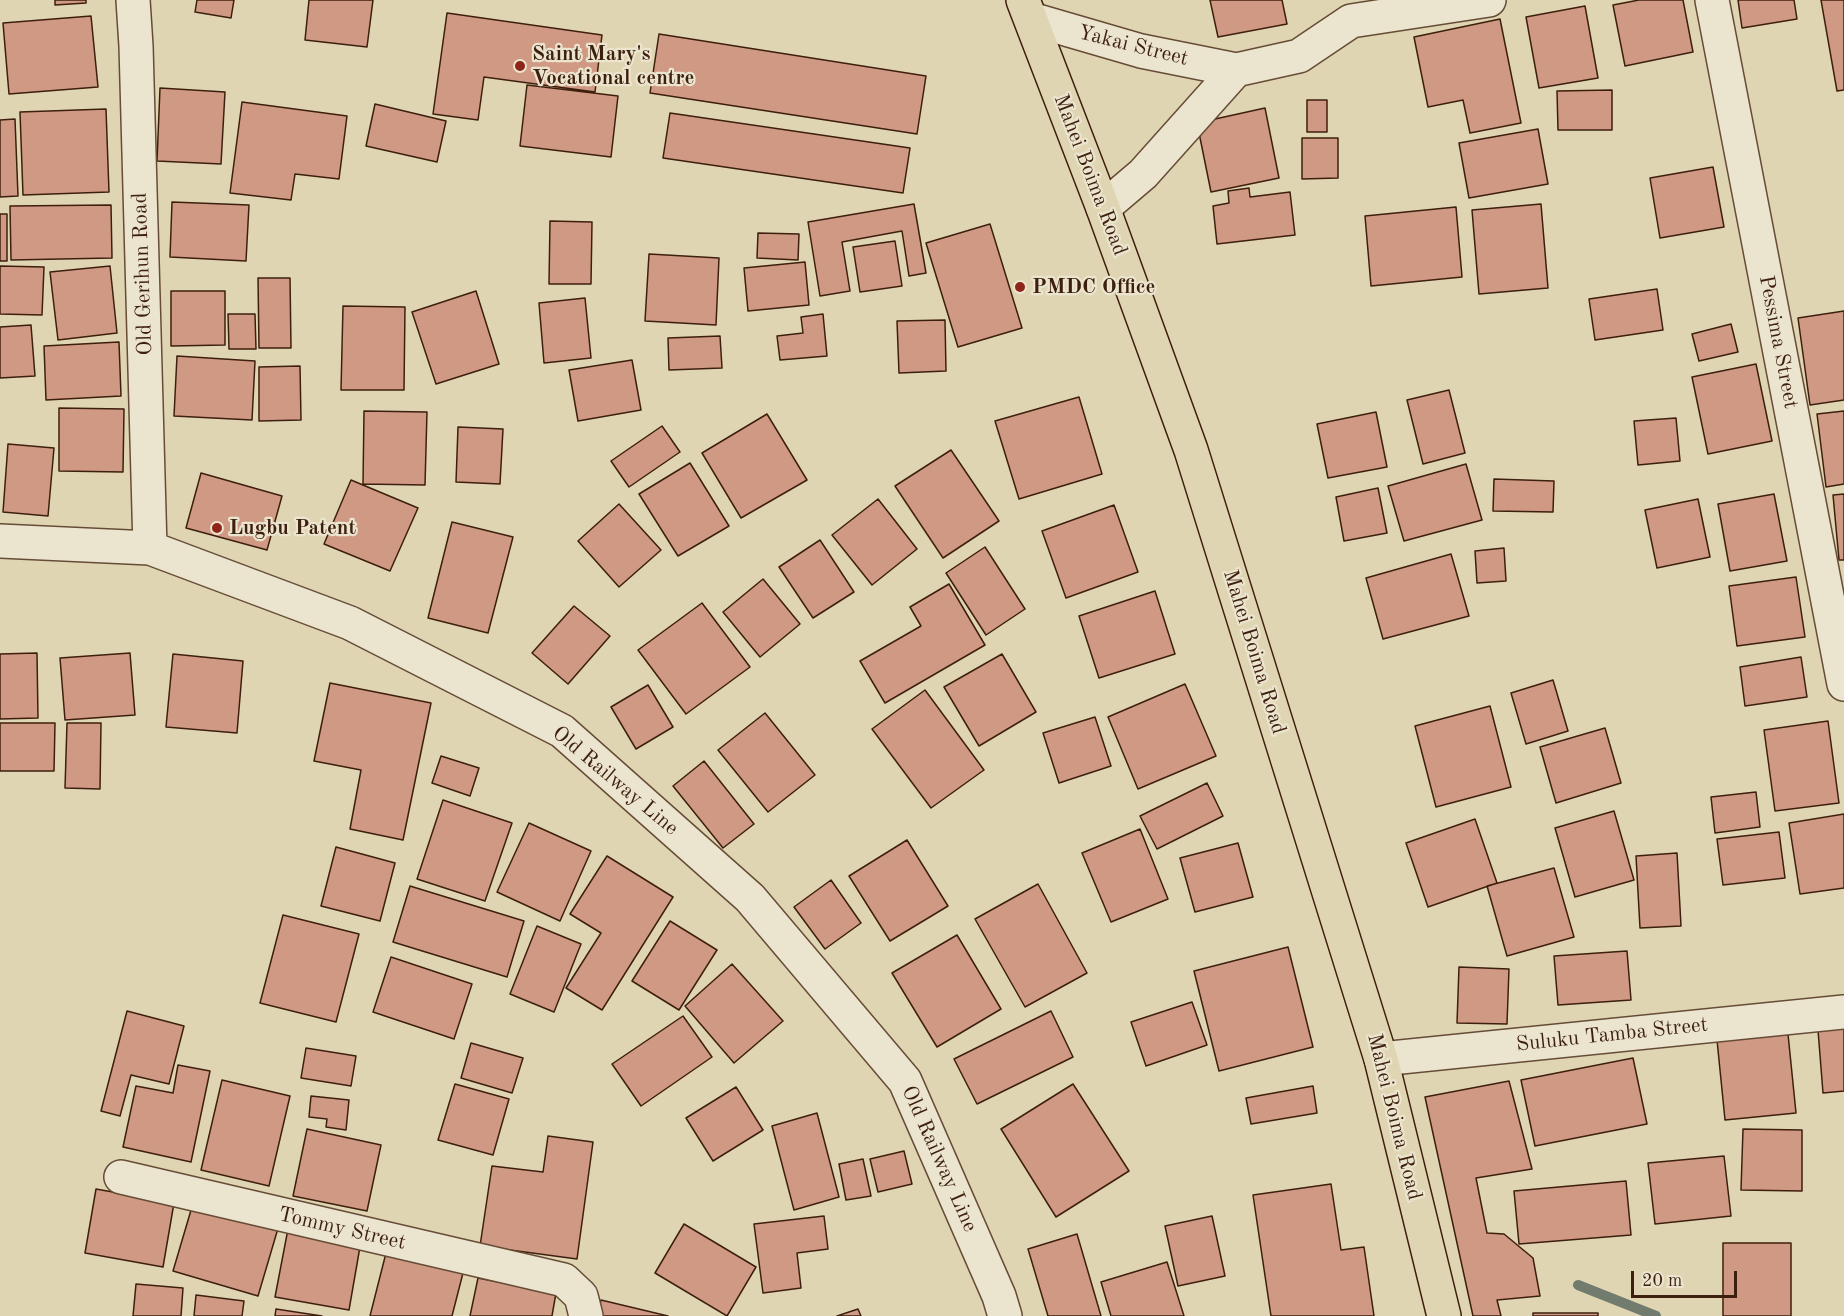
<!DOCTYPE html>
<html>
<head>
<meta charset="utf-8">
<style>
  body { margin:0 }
  #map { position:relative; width:1844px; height:1316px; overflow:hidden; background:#e0d5b3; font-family:"Old Standard TT",serif }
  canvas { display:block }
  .scale { position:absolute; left:1631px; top:1271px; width:106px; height:27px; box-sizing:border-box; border:3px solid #3d1f0d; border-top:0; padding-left:8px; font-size:18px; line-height:21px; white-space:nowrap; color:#3d1f0d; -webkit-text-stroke:4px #ebe4ce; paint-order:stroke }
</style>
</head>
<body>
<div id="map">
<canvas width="1844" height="1316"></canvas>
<div class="scale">20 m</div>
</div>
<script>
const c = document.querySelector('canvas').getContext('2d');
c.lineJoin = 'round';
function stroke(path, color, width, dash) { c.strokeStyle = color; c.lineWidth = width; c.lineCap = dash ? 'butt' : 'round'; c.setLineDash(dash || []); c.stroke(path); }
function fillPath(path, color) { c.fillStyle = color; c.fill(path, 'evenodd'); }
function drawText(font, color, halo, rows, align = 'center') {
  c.font = font + ' "Old Standard TT",serif'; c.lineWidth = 4.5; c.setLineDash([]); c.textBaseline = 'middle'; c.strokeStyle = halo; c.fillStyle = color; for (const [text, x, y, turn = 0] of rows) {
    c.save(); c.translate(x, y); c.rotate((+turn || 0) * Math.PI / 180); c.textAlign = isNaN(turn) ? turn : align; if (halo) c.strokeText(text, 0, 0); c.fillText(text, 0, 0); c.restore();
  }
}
const stream = new Path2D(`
  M1578,1285L1656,1316`);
const building = new Path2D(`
  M55,0H86V3L55,5Z
  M197,0H234L231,18L195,12Z
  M309,0H373L367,47L305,40Z
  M1210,0H1282L1287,24L1218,37Z
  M1639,0H1683L1693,52L1625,66L1613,5Z
  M1738,0H1794L1797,19L1742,28Z
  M1821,0H1844V90L1837,91Z
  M1585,6L1598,78L1539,88L1526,17Z
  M447,13L602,35L595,92L484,77L478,120L433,114Z
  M91,16L98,87L9,94L3,23Z
  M1500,19L1521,123L1470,133L1463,100L1428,107L1414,37Z
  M659,34L926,76L917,134L650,93Z
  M527,85L618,96L611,157L520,146Z
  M160,88L225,92L221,164L157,161Z
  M1612,90V130H1558L1557,91Z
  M1307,100H1327V132H1307Z
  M242,102L347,116L339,179L295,174L291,200L230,193Z
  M375,104L446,121L437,162L366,146Z
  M1265,108L1279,178L1211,192L1197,123Z
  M106,109L109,192L23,195L20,112Z
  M670,113L910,148L903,193L663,158Z
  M15,119L18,196L0,197V120Z
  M1538,129L1548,184L1469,198L1459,143Z
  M1302,138H1338V178L1302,179Z
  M1713,167L1724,227L1660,238L1650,178Z
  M1249,188L1250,197L1290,192L1295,235L1217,244L1213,206L1229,203L1228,191Z
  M172,202L249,205L246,261L170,257Z
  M914,204L926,273L909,276L902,231L842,242L850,291L820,296L808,222Z
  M1541,204L1548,288L1479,294L1472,210Z
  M111,205L112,258L11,260L10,206Z
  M1456,207L1462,277L1371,286L1365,216Z
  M0,214H7V261H0Z
  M550,221L592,222L591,284H549Z
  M990,224L1022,328L958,347L926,243Z
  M758,233L799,234L798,260L757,258Z
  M895,241L902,286L860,292L853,247Z
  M649,254L719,258L716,325L645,321Z
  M805,262L809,305L748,311L744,268Z
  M0,266L44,267L42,315L0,314Z
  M110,266L117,333L58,340L50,272Z
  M258,278H290L291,348H259Z
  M1657,289L1663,330L1595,340L1589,299Z
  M171,291H225V345L171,346Z
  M476,291L499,364L436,384L412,312Z
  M585,298L591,358L544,363L539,303Z
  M343,306L405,307L404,390H341Z
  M1844,311V400L1810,405L1798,318Z
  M228,314H255L256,349H229Z
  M823,314L827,356L780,360L777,336L803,333L801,317Z
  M945,320L946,371L899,373L897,321Z
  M1731,324L1738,352L1699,361L1692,334Z
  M31,325L35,376L0,378V327Z
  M720,336L722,368L669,370L668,338Z
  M119,342L121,396L46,400L44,346Z
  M177,356L255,361L252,420L174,416Z
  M632,360L641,410L578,421L569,370Z
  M1756,364L1772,441L1708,454L1692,377Z
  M300,366L301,420L259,421V367Z
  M1449,390L1465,453L1423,464L1407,400Z
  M1079,397L1102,474L1019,499L995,421Z
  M59,408L124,409L123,472L59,471Z
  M364,411L427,412L425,485L363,484Z
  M1844,411V484L1826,487L1817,414Z
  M1376,412L1387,467L1328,478L1317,424Z
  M767,414L807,480L741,518L702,453Z
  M1676,418L1680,461L1638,465L1634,421Z
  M662,426L680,452L629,487L611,461Z
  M458,427L503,429L500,484L456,482Z
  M8,444L54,448L48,516L3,512Z
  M951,450L999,521L943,558L895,486Z
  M690,463L729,526L678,556L639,494Z
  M1466,464L1482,520L1404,541L1388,486Z
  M201,473L282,496L267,550L186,528Z
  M1494,479L1554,481L1553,512L1493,511Z
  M351,480L418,508L390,571L324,544Z
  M1378,488L1387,533L1344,541L1336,497Z
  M1774,494L1787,561L1730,571L1718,504Z
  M1844,494V560H1839L1833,495Z
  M878,499L917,549L872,585L832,535Z
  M1698,499L1710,557L1657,568L1645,510Z
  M619,504L661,550L619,587L578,541Z
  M1114,505L1138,572L1066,598L1042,531Z
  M452,522L513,537L488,633L428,618Z
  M820,540L854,592L813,618L779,567Z
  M985,547L1025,609L986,635L946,573Z
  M1504,548L1506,581L1477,583L1475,551Z
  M1451,554L1469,616L1383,639L1366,578Z
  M1796,577L1805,637L1737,646L1729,586Z
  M763,579L800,624L760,657L723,612Z
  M949,584L985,645L885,703L860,661L921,626L910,607Z
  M1155,591L1175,654L1099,678L1079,616Z
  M702,603L750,667L686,714L638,650Z
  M574,606L610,636L568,684L532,653Z
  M37,653L38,718L0,719V654Z
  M130,653L135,715L65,720L60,658Z
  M173,654L243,661L237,733L166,727Z
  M1002,654L1036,712L979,746L944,687Z
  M1801,657L1807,697L1745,706L1740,667Z
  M1553,680L1568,731L1526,744L1511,693Z
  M330,683L431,703L403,840L350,829L361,770L314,761Z
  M1185,684L1216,756L1138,789L1108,717Z
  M648,685L673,727L636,749L611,707Z
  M925,690L984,770L931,808L872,729Z
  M1490,706L1511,787L1436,807L1415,726Z
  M765,713L815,775L768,812L718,750Z
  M1095,717L1111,766L1059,783L1043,733Z
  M1828,721L1839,803L1775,811L1764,730Z
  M0,723H55L54,771H0Z
  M67,723H101L100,789L65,788Z
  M1605,728L1621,783L1556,803L1540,747Z
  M441,756L479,768L470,796L432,783Z
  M704,761L754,824L723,848L673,786Z
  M1207,783L1223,816L1157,849L1140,816Z
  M1756,792L1760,827L1715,833L1711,797Z
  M443,800L512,823L485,901L417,879Z
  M1614,811L1634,880L1575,897L1555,828Z
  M1844,814V888L1800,894L1789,823Z
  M1475,819L1497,883L1428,907L1406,843Z
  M529,823L591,851L560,921L497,892Z
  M1140,829L1168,899L1111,922L1082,853Z
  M1779,832L1785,878L1723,885L1717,839Z
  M907,840L948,906L890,941L849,876Z
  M1238,843L1253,897L1195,912L1180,858Z
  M336,847L395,863L380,921L321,906Z
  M1677,853L1681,926L1640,928L1636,856Z
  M607,856L673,897L602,1010L566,988L601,933L570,914Z
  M1554,868L1574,937L1507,956L1487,886Z
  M831,880L861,923L825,949L794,907Z
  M1038,884L1087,973L1025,1007L975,919Z
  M410,886L524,921L507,977L393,942Z
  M283,915L359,934L336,1022L260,1003Z
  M670,921L717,950L679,1010L632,981Z
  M537,926L581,944L554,1012L510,994Z
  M957,935L1001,1009L937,1047L892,973Z
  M1288,947L1313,1047L1219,1071L1194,971Z
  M1627,951L1631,1000L1558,1005L1554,956Z
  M391,957L472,984L454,1039L373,1012Z
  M732,964L783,1021L734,1063L685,1006Z
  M1459,967L1509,969L1507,1024L1457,1023Z
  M1192,1002L1207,1045L1146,1066L1131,1022Z
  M127,1011L184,1026L169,1084L131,1075L120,1116L101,1111Z
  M1051,1011L1073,1057L977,1104L954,1059Z
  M683,1016L712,1057L641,1106L612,1064Z
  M1844,1027V1091L1823,1093L1818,1030Z
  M1788,1034L1796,1113L1725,1120L1717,1040Z
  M471,1043L523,1058L512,1093L461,1078Z
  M306,1048L356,1056L351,1086L301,1078Z
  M1633,1058L1647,1124L1535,1146L1521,1080Z
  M178,1065L210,1071L191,1162L123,1147L136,1086L173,1093Z
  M222,1080L290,1096L269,1186L201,1170Z
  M1509,1081L1532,1169L1476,1178L1487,1233L1504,1234L1533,1258L1540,1296L1497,1300L1501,1316H1473L1425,1097Z
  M455,1084L509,1099L493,1155L438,1140Z
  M1073,1084L1129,1171L1056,1217L1001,1129Z
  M1313,1086L1317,1113L1251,1124L1246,1098Z
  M736,1087L763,1130L713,1161L686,1118Z
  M311,1096L349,1100L346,1130L326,1127L327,1119L309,1117Z
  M817,1113L839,1197L794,1210L772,1126Z
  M307,1129L381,1145L367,1211L293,1196Z
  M1743,1129L1802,1130V1191L1741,1190Z
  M548,1136L593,1142L577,1259L480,1246L492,1166L543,1172Z
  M904,1151L912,1184L878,1192L870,1159Z
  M1724,1156L1731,1216L1655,1224L1648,1163Z
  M863,1159L871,1196L846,1200L839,1164Z
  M1626,1181L1631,1235L1519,1244L1514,1191Z
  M1331,1184L1341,1250L1364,1247L1374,1316H1271L1253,1195Z
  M96,1189L174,1203L163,1267L85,1253Z
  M194,1200L279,1225L258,1296L173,1271Z
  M824,1216L828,1249L797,1253L801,1288L763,1293L754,1224Z
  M1212,1216L1225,1276L1178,1286L1165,1226Z
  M684,1224L756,1267L727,1316L655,1273Z
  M288,1229L361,1241L349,1310L275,1297Z
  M1077,1234L1101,1316H1048L1028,1249Z
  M1723,1243H1791V1316H1723Z
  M386,1253L463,1273L452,1316H370Z
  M1167,1262L1184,1316H1111L1101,1282Z
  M478,1278L556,1293L552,1316H470Z
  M136,1284L183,1288L181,1316H133Z
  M196,1295L244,1301L242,1316H194Z
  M601,1300L668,1316H597Z
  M276,1309L322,1316H275Z
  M858,1309L861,1316H837Z
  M1533,1313H1598V1316H1533Z`);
const minor = new Path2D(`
  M133,0L136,46L150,548
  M1712,0L1844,684
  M1031,19L1141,51L1236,70L1299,56L1351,21L1489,0
  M1103,208L1143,174L1236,70
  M0,541L150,548L350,623L562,731L750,898L905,1081L999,1296L1005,1316
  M1381,1059L1844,1012
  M121,1177L564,1280L581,1296L586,1316`);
const major = new Path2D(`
  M1023,0L1103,208L1191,450L1381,1059L1444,1316`);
const markers = [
  [520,66,6,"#8f2418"],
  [1020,287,6,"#8f2418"],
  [217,528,6,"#8f2418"]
];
const streetNames = [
  ["Yakai Street",1133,46,14],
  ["Mahei Boima Road",1090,175,69],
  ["Old Gerihun Road",143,274,-92],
  ["Pessima Street",1778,342,79],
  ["Mahei Boima Road",1254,652,73],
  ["Old Railway Line",615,781,40],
  ["Suluku Tamba Street",1612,1035,-6],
  ["Mahei Boima Road",1394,1117,76],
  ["Old Railway Line",939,1159,66],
  ["Tommy Street",342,1229,13]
];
const poiNames = [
  ["Saint Mary's",532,54],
  ["Vocational centre",532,78],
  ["PMDC Office",1032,287],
  ["Lugbu Patent",229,528]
];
stroke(stream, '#717b6e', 10);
fillPath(building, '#d09984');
stroke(building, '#3d1f0d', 1.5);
stroke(minor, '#664c36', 36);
stroke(major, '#3d1f0d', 36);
stroke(minor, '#ebe4ce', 33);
stroke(major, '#e0d5b3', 33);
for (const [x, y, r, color] of markers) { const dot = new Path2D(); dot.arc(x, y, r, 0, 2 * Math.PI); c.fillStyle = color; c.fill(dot); stroke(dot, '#ebe4ce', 2); }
drawText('21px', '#3d1f0d', '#ebe4ce', streetNames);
drawText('bold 21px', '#3d1f0d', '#ebe4ce', poiNames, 'left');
</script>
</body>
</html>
